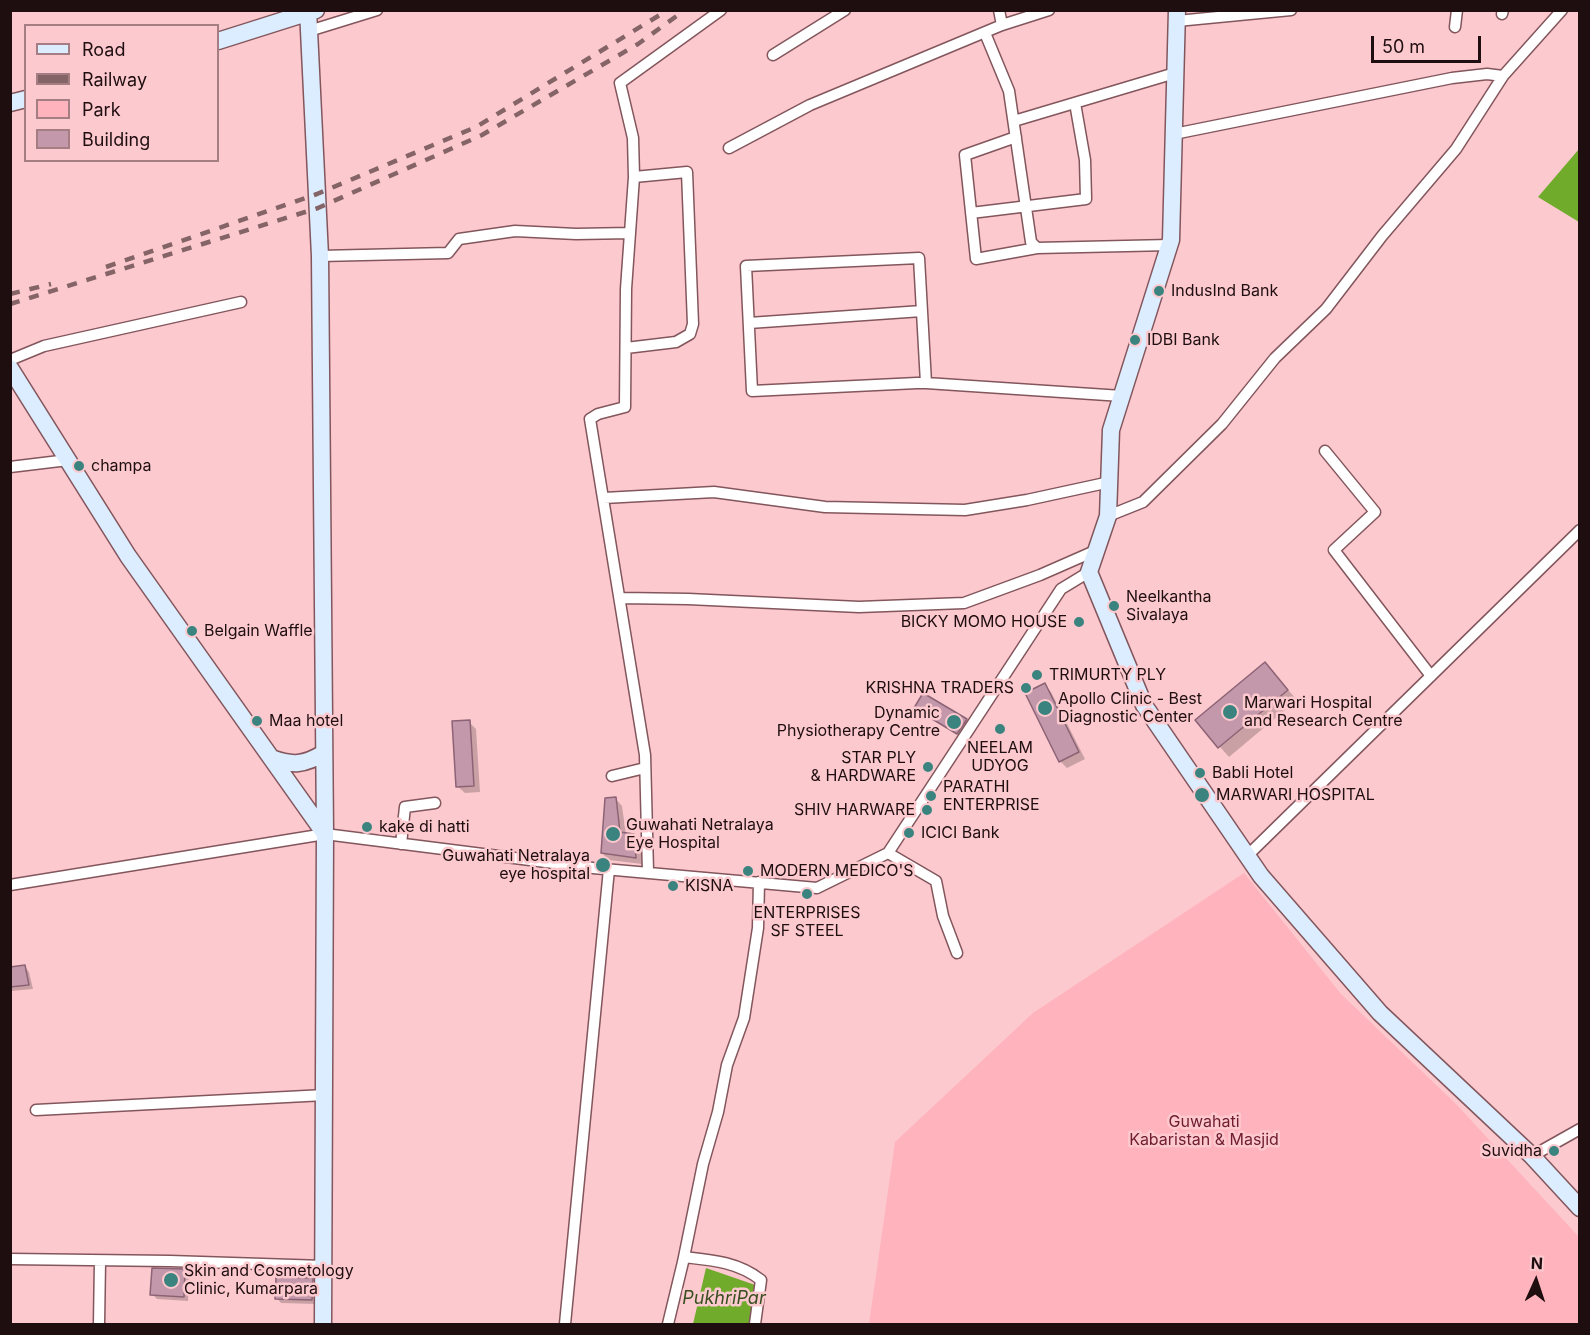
<!DOCTYPE html>
<html>
<head>
<meta charset="utf-8">
<style>
  body { margin:0 }
  #map { position:relative; width:1590px; height:1335px; overflow:hidden; background:#fcc9ce; font-family:Inter,sans-serif }
  canvas { display:block }
  .frame { position:absolute; inset:0; border:12px solid #1f0e10; pointer-events:none }
  .legend { position:absolute; left:24px; top:24px; width:195px; height:138px; box-sizing:border-box; background:#fcc9ce; border:2px solid #a47e82; margin:0; padding:8px 10px; list-style:none; font-size:18px; color:#1f0e10 }
  .legend li { display:flex; align-items:center; gap:12px; height:30px }
  .legend b { width:30px; border:2px solid #a47e82 }
  .north { position:absolute; left:1506px; top:1251px; width:60px; height:60px; -webkit-text-stroke:4px #fcc9ce; paint-order:stroke; rotate:3deg; font-size:16px; font-weight:700; line-height:24px; text-align:center; color:#1f0e10 }
  .north::after { content:''; display:block; margin:auto; width:21px; height:27px; background:#1f0e10; clip-path:polygon(50% 0,100% 100%,50% 72%,0 100%) }
  .scale { position:absolute; left:1371px; top:36px; width:110px; height:27px; box-sizing:border-box; border:3px solid #1f0e10; border-top:0; padding-left:8px; font-size:18px; line-height:21px; white-space:nowrap; color:#1f0e10; -webkit-text-stroke:4px #fcc9ce; paint-order:stroke }
</style>
</head>
<body>
<div id="map">
<canvas width="1590" height="1335"></canvas>
<div class="frame"></div>
<ul class="legend">
<li><b style="height:8px;background:#dcedff"></b>Road</li>
<li><b style="height:8px;background:#846467"></b>Railway</li>
<li><b style="height:16px;background:#ffb3bc"></b>Park</li>
<li><b style="height:16px;background:#c498ab"></b>Building</li>
</ul>
<div class="north">N</div>
<div class="scale">50 m</div>
</div>
<script>
const c = document.querySelector('canvas').getContext('2d');
c.lineJoin = 'round';
function fillPath(path, color) { c.fillStyle = color; c.fill(path, 'evenodd'); }
function stroke(path, color, width, dash) { c.strokeStyle = color; c.lineWidth = width; c.lineCap = dash ? 'butt' : 'round'; c.setLineDash(dash || []); c.stroke(path); }
function drawText(font, color, halo, rows, align = 'center') {
  c.font = font + ' Inter,sans-serif'; c.lineWidth = 5; c.setLineDash([]); c.textBaseline = 'middle'; c.strokeStyle = halo; c.fillStyle = color; for (const [text, x, y, turn = 0] of rows) {
    c.save(); c.translate(x, y); c.rotate((+turn || 0) * Math.PI / 180); c.textAlign = isNaN(turn) ? turn : align; if (halo) c.strokeText(text, 0, 0); c.fillText(text, 0, 0); c.restore();
  }
}
const green = new Path2D(`
  M1244,873L1341,994L1456,1104L1579,1237V1324H869L895,1142L1033,1013Z`);
const water = new Path2D(`
  M1579,149V222L1538,197Z
  M706,1268L761,1287L753,1324H693Z`);
const shadow = new Path2D(`
  M1274,674L1297,700L1229,757L1197,721Z
  M1044,685L1051,692L1085,759L1067,768L1060,761Z
  M916,708L966,720L970,725L962,737Z
  M469,722L476,729L480,792L465,793L457,786Z
  M615,798L622,806L626,835L633,836L640,843L642,864L609,860L602,853Z
  M25,967L29,972L33,989L11,991L10,969Z
  M185,1271L189,1275L188,1301L157,1299L152,1294Z
  M312,1280L316,1284V1304L281,1303L277,1298Z`);
const building = new Path2D(`
  M1265,662L1288,690L1218,748L1195,720Z
  M1045,683L1079,752L1059,762L1025,693Z
  M923,693L967,719L957,734L914,708Z
  M470,720L474,786L456,787L452,721Z
  M616,797L620,832L634,834L636,858L601,853L605,798Z
  M25,965L29,985L10,987V967Z
  M152,1268L185,1269L184,1297L150,1295Z
  M276,1277L313,1278L312,1300L275,1299Z`);
const street = new Path2D(`
  M999,10L1002,25
  M1502,14L1503,10
  M1177,21L1291,10
  M1455,27L1457,10
  M309,31L377,10
  M985,33L1009,91L1031,242L1037,248L1170,245
  M773,55L845,10
  M1014,121L1175,73
  M1174,134L1452,78L1487,74L1503,76
  M1016,137L965,155L976,259L1037,248
  M729,148L810,105L1002,25L1049,10
  M971,213L1086,199L1085,160L1075,103
  M320,256L448,253L459,239L515,231L576,234L630,233
  M749,323L922,311
  M626,348L676,342L690,334L693,324L687,172L634,177
  M10,360L44,346L241,302
  M926,383L919,258L746,266L752,391L917,383H926L1122,396
  M1325,451L1375,512L1334,550L1431,676
  M10,467L68,460
  M604,498L714,492L825,507L965,510L1027,500L1110,482
  M1108,516L1143,502L1222,424L1275,358L1326,309L1382,236L1456,149L1503,76L1562,10
  M621,598L688,599L859,607L964,603L1040,575L1097,550
  M612,776L645,768
  M401,844L405,807L435,803
  M888,853L936,881L943,916L957,953
  M1247,856L1580,530
  M648,872L645,755L590,419L598,414L625,407L626,289L634,177L633,138L620,83L721,10
  M10,885L325,834L593,868L817,888L888,853L1061,589L1089,572
  M36,1110L325,1095
  M1532,1156L1580,1129
  M684,1257C712,1260 738,1262 761,1280L755,1324
  M10,1259L170,1261L324,1266
  M99,1324L100,1261
  M565,1324L609,869
  M668,1324L683,1262L703,1164L718,1112L727,1065L744,1018L758,928L759,882`);
const secondary = new Path2D(`
  M308,10L320,256L325,834L323,1324
  M1177,10L1171,240L1111,430L1108,516L1089,572L1144,705L1261,876L1380,1013L1532,1156L1580,1208
  M218,41L316,10
  M10,103L26,99
  M10,368L128,556L325,834
  M271,758C293,766 304,765 324,753`);
const rail = new Path2D(`
  M106,267L317,194L476,127L668,10
  M10,294L51,284
  M10,304L318,208L482,135L638,44L685,10`);
const markers = [
  [1159,291,6,"#3b837f"],
  [1135,340,6,"#3b837f"],
  [79,466,6,"#3b837f"],
  [1114,606,6,"#3b837f"],
  [1079,622,6,"#3b837f"],
  [192,631,6,"#3b837f"],
  [1037,675,6,"#3b837f"],
  [1026,688,6,"#3b837f"],
  [1045,708,8,"#3b837f"],
  [1230,712,8,"#3b837f"],
  [257,721,6,"#3b837f"],
  [954,722,8,"#3b837f"],
  [1000,729,6,"#3b837f"],
  [928,767,6,"#3b837f"],
  [1200,773,6,"#3b837f"],
  [1202,795,8,"#3b837f"],
  [931,796,6,"#3b837f"],
  [927,810,6,"#3b837f"],
  [367,827,6,"#3b837f"],
  [909,833,6,"#3b837f"],
  [613,834,8,"#3b837f"],
  [603,865,8,"#3b837f"],
  [748,871,6,"#3b837f"],
  [673,886,6,"#3b837f"],
  [807,894,6,"#3b837f"],
  [1554,1151,6,"#3b837f"],
  [171,1280,8,"#3b837f"]
];
const poiNames = [
  ["IndusInd Bank",1171,291],
  ["IDBI Bank",1147,340],
  ["champa",91,466],
  ["Neelkantha",1126,597],
  ["Sivalaya",1126,615],
  ["BICKY MOMO HOUSE",1067,622,"right"],
  ["Belgain Waffle",204,631],
  ["TRIMURTY PLY",1049,675],
  ["KRISHNA TRADERS",1014,688,"right"],
  ["Apollo Clinic - Best",1058,699],
  ["Diagnostic Center",1058,717],
  ["Marwari Hospital",1244,703],
  ["and Research Centre",1244,721],
  ["Dynamic",940,713,"right"],
  ["Physiotherapy Centre",940,731,"right"],
  ["Maa hotel",269,721],
  ["NEELAM",1000,748,"center"],
  ["UDYOG",1000,766,"center"],
  ["STAR PLY",916,758,"right"],
  ["& HARDWARE",916,776,"right"],
  ["Babli Hotel",1212,773],
  ["PARATHI",943,787],
  ["ENTERPRISE",943,805],
  ["MARWARI HOSPITAL",1216,795],
  ["SHIV HARWARE",915,810,"right"],
  ["Guwahati Netralaya",626,825],
  ["Eye Hospital",626,843],
  ["kake di hatti",379,827],
  ["ICICI Bank",921,833],
  ["Guwahati Netralaya",590,856,"right"],
  ["eye hospital",590,874,"right"],
  ["MODERN MEDICO'S",760,871],
  ["KISNA",685,886],
  ["ENTERPRISES",807,913,"center"],
  ["SF STEEL",807,931,"center"],
  ["Suvidha",1542,1151,"right"],
  ["Skin and Cosmetology",184,1271],
  ["Clinic, Kumarpara",184,1289]
];
const parkNames = [
  ["Guwahati",1204,1122],
  ["Kabaristan & Masjid",1204,1140]
];
const waterNames = [
  ["PukhriPar",724,1299]
];
fillPath(green, '#ffb3bc');
fillPath(water, '#71ab2c');
fillPath(shadow, '#0003');
fillPath(building, '#c498ab');
stroke(building, '#8c6375', 1.5);
stroke(street, '#82565c', 13);
stroke(secondary, '#82565c', 19);
stroke(street, '#fff', 10);
stroke(secondary, '#dcedff', 16);
stroke(rail, '#846467', 4.5, [10, 10]);
for (const [x, y, r, color] of markers) { const dot = new Path2D(); dot.arc(x, y, r, 0, 2 * Math.PI); c.fillStyle = color; c.fill(dot); stroke(dot, '#fcc9ce', 2); }
drawText('16px', '#1f0e10', '#fcc9ce', poiNames, 'left');
drawText('16px', '#6f1b30', '#fcc9ce', parkNames);
drawText('italic 18px', '#384f20', '#fcc9ce', waterNames);
</script>
</body>
</html>
